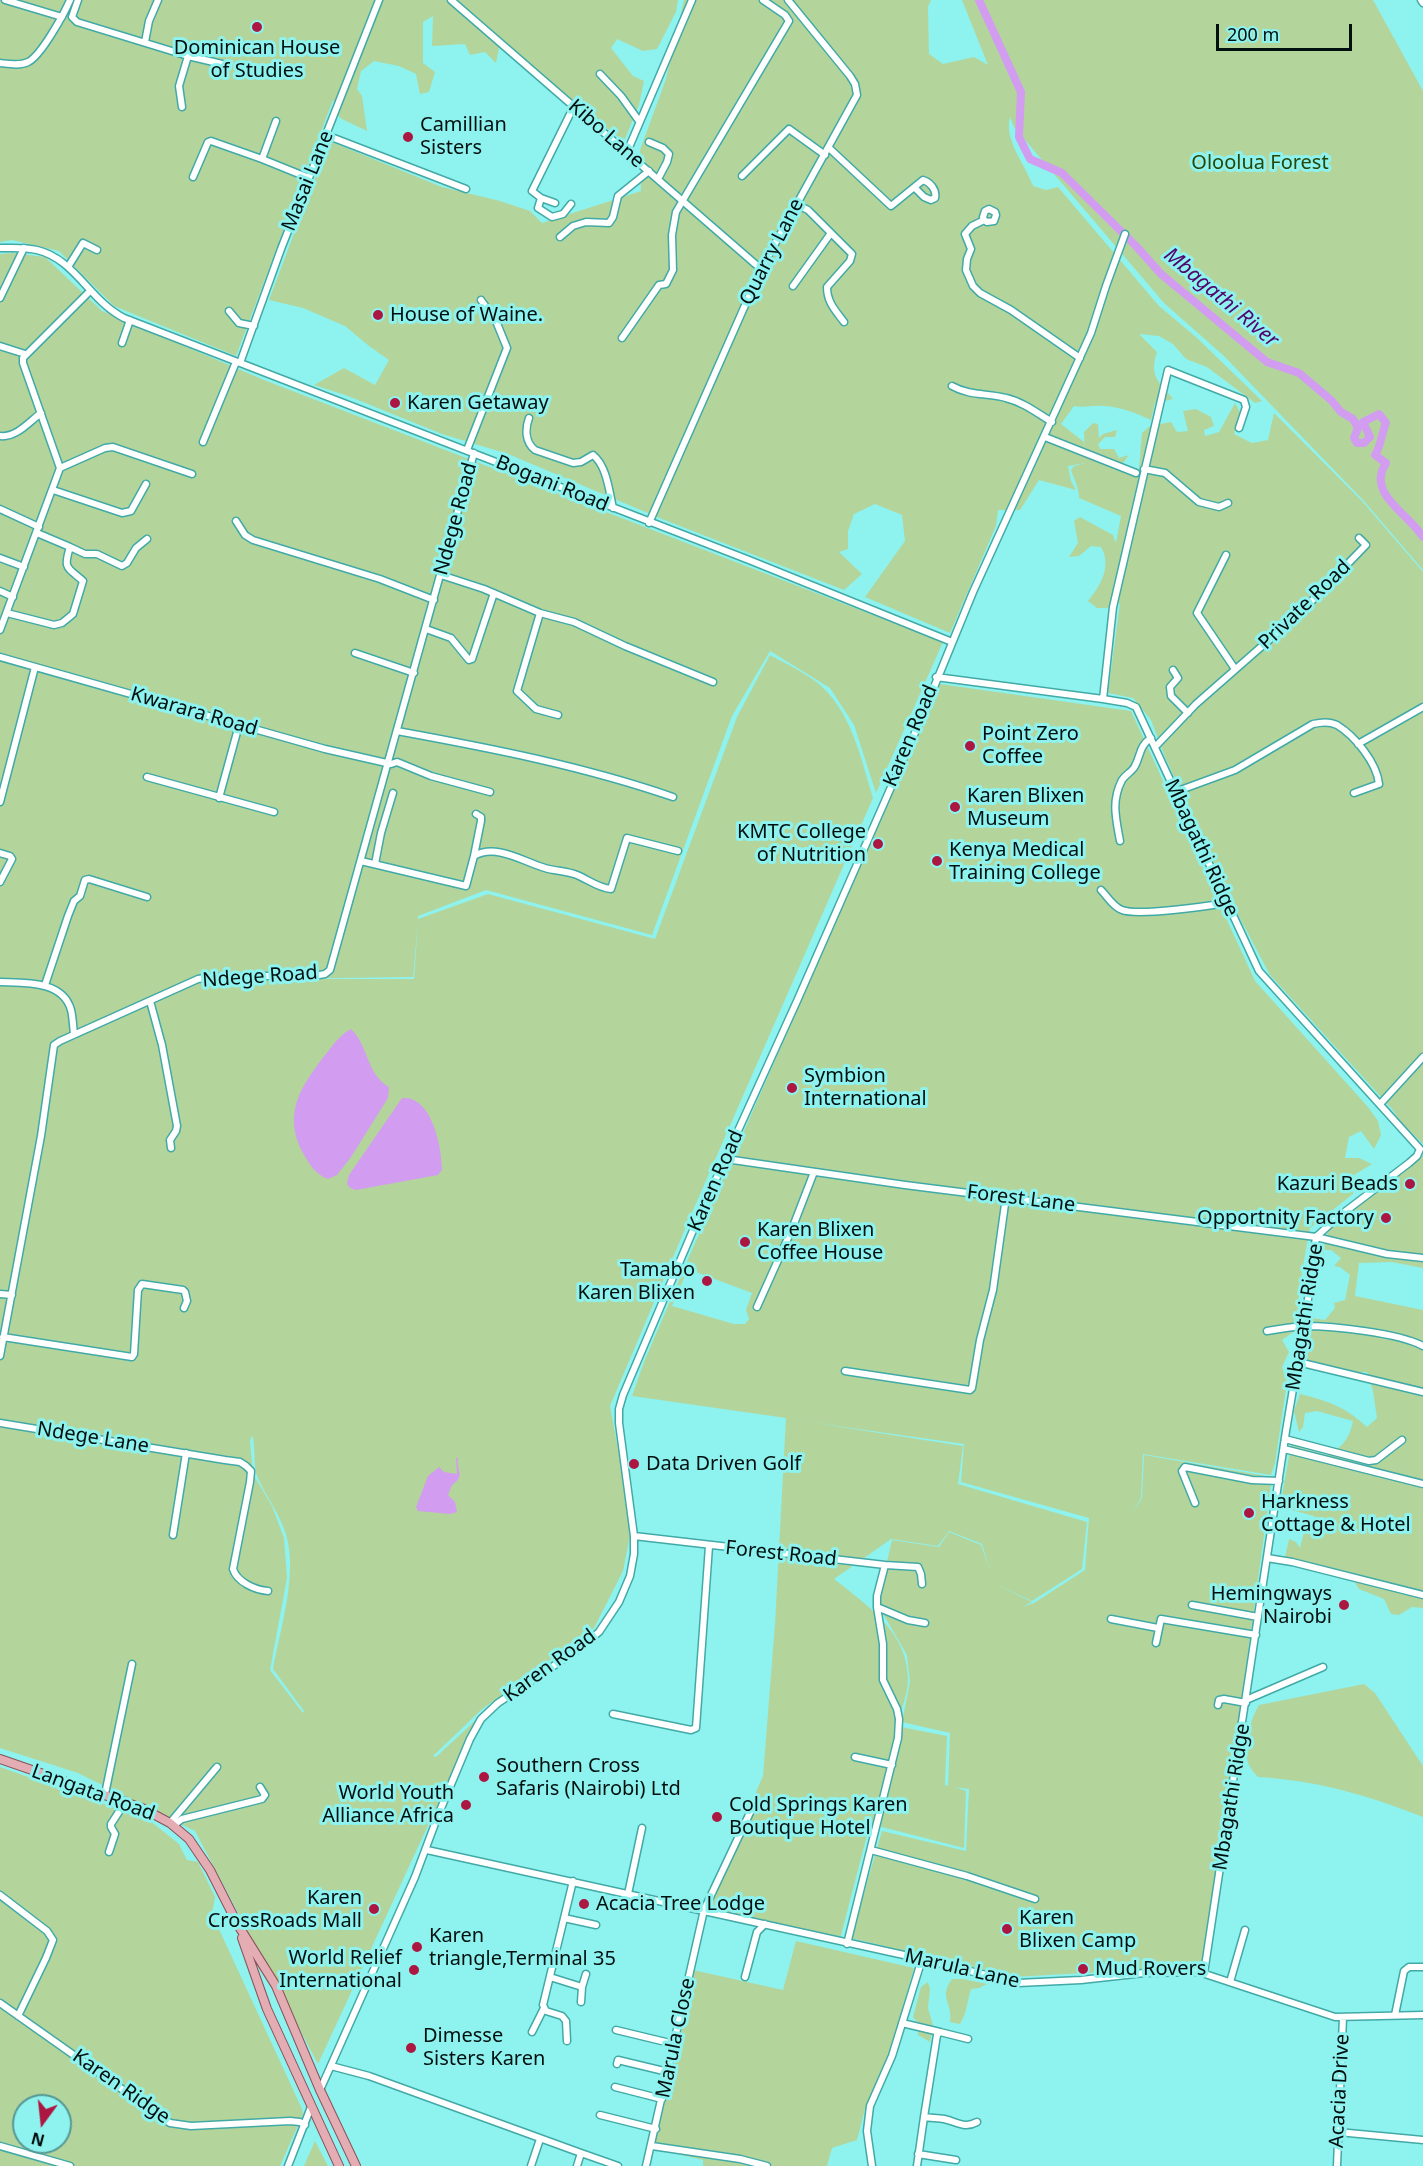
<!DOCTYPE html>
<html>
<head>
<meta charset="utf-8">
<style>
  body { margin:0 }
  #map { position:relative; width:1423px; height:2166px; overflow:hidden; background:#8ef2ef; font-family:"Noto Sans",sans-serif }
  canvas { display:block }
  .north { position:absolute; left:12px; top:2094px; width:60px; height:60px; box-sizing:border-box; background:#8ef2ef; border:2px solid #559895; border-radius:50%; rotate:195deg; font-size:16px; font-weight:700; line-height:24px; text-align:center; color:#00100f }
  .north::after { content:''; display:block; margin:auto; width:21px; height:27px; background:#ac1741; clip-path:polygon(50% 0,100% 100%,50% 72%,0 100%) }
  .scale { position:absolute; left:1216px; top:24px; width:136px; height:27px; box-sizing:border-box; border:3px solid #00100f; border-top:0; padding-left:8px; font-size:18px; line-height:21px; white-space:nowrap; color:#00100f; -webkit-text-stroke:4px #8ef2ef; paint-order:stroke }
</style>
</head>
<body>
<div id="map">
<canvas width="1423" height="2166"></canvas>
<div class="north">N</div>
<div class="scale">200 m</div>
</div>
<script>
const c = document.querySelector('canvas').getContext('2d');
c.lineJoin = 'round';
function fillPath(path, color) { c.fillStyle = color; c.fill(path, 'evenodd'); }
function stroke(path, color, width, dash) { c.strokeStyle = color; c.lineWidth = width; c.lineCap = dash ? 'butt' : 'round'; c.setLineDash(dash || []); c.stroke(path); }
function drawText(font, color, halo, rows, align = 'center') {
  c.font = font + ' "Noto Sans",sans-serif'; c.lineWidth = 6; c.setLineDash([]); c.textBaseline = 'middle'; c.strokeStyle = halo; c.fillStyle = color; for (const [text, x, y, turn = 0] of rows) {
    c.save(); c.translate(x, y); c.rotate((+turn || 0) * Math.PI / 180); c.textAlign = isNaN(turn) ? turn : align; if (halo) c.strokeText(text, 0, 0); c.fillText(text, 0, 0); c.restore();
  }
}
const green = new Path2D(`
  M0,0H678L676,12L657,49L643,51L617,39L611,48L633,76L644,81L639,105L624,141L499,48L496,63L485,52L470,55L465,44L432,46L433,16L423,22V63L435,72L429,92L420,94L416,74L399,66L374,61L361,71L357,89L362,96L367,131L340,118L333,100L236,356L114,306L59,251L12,240L0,242Z
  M684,0H931L928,7L929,54L943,64L974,57L988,65L962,0H1373L1423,91V570L1363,500L1224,356L1164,303L1014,127L1010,117C1004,141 1025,164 1033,186L1046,190L1058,187L1159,306L1196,337L1262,401L1255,403L1207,367L1186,359L1173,344L1159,336L1139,334L1157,352C1149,376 1158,381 1173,399L1155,403L1151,420C1136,413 1121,407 1104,406C1093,405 1084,408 1074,406L1061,424L1084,442L1085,456L1084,432L1093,423L1098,424L1099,438L1103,434L1117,430L1115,437H1105L1098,444L1100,449H1114L1119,458L1129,455L1123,463L1127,472L1135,474L1139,469L1142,433L1150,426L1171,422L1177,432L1188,431L1183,411L1196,409L1211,417L1214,426L1204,430L1205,436L1219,432L1235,403L1240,412L1234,434L1252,443L1268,440L1274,413L1362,501L1423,572V1144L1401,1122L1392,1109L1270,975L1233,905L1165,757L1151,720L1133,698L1108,693L1120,603L1107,608H1097L1088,601C1101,585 1112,566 1101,547L1091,546L1079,556L1069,557L1078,543L1074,521L1080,517L1113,535L1116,543L1121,516L1079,498C1079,487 1074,480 1071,470L1074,466L1086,463L1068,466L1071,481L1076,490L1039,480L1020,510H998L996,526L950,633L865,597L905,541L902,515L875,504L854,514L848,531V549L839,552L862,574L844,590L662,519L508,454L442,434L348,396L314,385L344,368L375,385L389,360L369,346L345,326L303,308L269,300L329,141L442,187L500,201L530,211L542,223L641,191L640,150L666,79Z
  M13,253L45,257L102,311L264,380L943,642L876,793L854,725L830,688L770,651L732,716L652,935L486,890L418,916V919L488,894L655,939L737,717L770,655C790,666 815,677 829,694C854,723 862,762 873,798L694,1208L610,1406L632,1525L623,1571L594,1628L481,1710L433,1756L436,1757L477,1719L318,2064L195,1831L78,1773L0,1748V254ZM418,921L414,979H265L413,977ZM252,1435C256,1447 253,1465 257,1476C266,1497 281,1515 287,1538C297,1577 280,1630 273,1669L304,1711L303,1713L270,1670L287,1578L284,1538L272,1506L253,1474L250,1441Z
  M940,684L1131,711L1255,981L1368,1107L1378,1121L1381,1135L1374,1149L1361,1131L1349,1137L1345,1158H1359L1372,1164L1354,1175L1353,1194L1310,1228L1302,1271L1295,1331L1282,1340L1289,1352L1282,1367L1287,1382L1275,1463L1271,1475L1143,1454L1141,1498L1132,1514L1142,1498L1144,1455L1272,1477L1236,1740L1201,1968L1194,1967L1012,1977L851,1938L882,1831L966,1851L969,1789L955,1787L966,1791L964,1848L870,1824L840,1939L705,1908L763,1776L775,1624L786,1418L632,1396L644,1362L695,1243ZM688,1269L752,1293L746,1310L749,1319L745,1324H734L672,1306ZM808,1422L964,1444L961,1482L1089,1518L1085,1570L1034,1603L1022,1607L1032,1602L995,1584L1032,1601L1082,1569L1087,1522L958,1484L963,1446ZM949,1531L982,1544L990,1570L981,1545L949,1532L939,1547L892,1540L879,1597L880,1611L885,1617L907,1655L910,1682L902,1722L950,1733L948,1786L945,1785L947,1736L896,1726C900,1712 908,1695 908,1680C908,1632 868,1606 834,1579L891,1539L938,1546Z
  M1423,1155V1268L1392,1262L1359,1263L1355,1296L1423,1310V1608L1412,1607L1399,1615L1391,1614L1384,1599L1359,1589L1350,1575L1285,1557L1289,1539L1296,1542L1300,1548L1304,1532L1315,1526L1314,1516L1280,1507L1291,1445L1327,1455C1343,1447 1349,1439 1353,1421L1317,1411L1305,1413L1303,1427L1299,1432L1294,1411L1300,1394C1328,1401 1346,1407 1367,1427L1377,1418L1373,1391L1367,1372H1347L1306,1360L1312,1318L1325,1320L1335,1308L1334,1303L1345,1300L1350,1275L1340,1267L1334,1266L1341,1258L1331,1250H1324L1323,1263L1319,1247L1330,1229Z
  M1364,1684L1375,1693L1423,1766V1817C1367,1795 1319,1781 1258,1777C1255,1774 1251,1769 1249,1765C1241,1747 1250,1721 1259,1705Z
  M0,1767L149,1820L179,1844L187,1860L198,1862L215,1897L212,1914L302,2109L303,2114L280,2166H0ZM24,2106H60V2142H24Z
  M796,1941L914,1968L889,2056L865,2109L857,2140L832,2148L827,2166H703V2160L653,2148L693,1970L783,1990Z
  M952,1979H963L987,1984L979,1988L971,1989C967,2002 967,2013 960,2024L950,2022C953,2002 938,1998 952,1979Z
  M928,1982L930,1989L928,2008L933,2025L930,2042L918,2035V2023L913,2017L921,1987Z
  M315,2141L328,2166H304Z`);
const water = new Path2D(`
  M351,1029C369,1046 366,1074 389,1087L388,1098L351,1157L337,1175L328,1179C315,1174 310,1165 303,1153C283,1116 299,1089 322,1059C331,1048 338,1036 351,1029Z
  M402,1098C432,1095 442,1148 442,1170L438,1175L427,1177L356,1190L350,1188L347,1184L349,1175Z
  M456,1458H458C456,1472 466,1475 452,1485L448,1495L455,1502L457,1512L450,1514L418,1511L416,1507L428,1476L439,1467L444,1472L457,1474Z`);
const river = new Path2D(`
  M979,0L1021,92L1019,137L1030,159L1062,173L1136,246L1161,274L1267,362L1299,373L1331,400L1341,412L1353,419L1358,428L1354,438L1357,443H1364L1370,437L1363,422L1379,414L1386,423C1382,432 1380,449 1375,455L1386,463C1366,494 1408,513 1423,537`);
const minor = new Path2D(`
  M5,0L62,17
  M78,0L72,17L77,22L188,56L179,86L182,107
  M451,0L761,269
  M1421,0L1423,3
  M145,42L149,21L158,0
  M188,56L222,64
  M0,63C9,64 20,66 28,62C41,56 64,14 70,0
  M600,74L621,96L639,121
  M326,135L466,189
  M649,142L663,148L669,154L667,162L658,179
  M829,148L891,206L923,180C930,182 937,190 935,198L931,200L924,197L915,188
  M627,152L692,0
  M262,159L276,121
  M742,176L789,129L825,155
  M193,177L208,142L211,141L262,159L309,178
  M541,198L538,208L552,217L563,214L571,204
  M555,203L541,198L532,191L574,106
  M796,204L808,210L852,254L850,261L827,287C827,302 835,310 844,322
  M984,220L983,217L985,211L989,209L995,212L996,215L994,221L987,222L984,220L972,226L965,234L971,249L967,259L966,270L973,286L980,293L1011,310L1080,358
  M560,237L573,226L586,222L609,223L613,217L618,196L649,171
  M0,248C12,248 25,247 37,250C75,259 90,301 124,318L749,560L952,642
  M68,267L83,243L97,250
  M793,286L831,233
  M0,298L24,248
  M229,311L239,323L254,326
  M622,338L659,285L666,284L673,270L672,235L676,212L789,21L785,15L763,0
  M122,343L130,320
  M0,346L25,354
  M240,363L281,249L379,0
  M952,386C970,396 987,393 1006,398C1023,402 1037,413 1052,422
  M529,418C525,429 525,442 535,450L573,463L581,462L593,455C607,466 609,491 613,508
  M0,436C16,438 29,422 41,413
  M1045,437L1136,473
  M203,442L236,362
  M467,450L507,348L496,321L481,300
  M60,468L105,448L113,447L192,474
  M1144,469L1165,473L1199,502L1219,507L1228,503
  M53,490L122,513L131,511L146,484
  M0,509L39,527
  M236,521L245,535L253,540L380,579L434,600
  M649,523L761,269L857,95L855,84L850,76L788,0
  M70,547L85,554H97L122,566L127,563L136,548L147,539
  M1226,555L1197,613L1235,669
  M0,558L24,567
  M441,575L484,589L540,613
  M0,591L13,597
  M7,613L54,625L62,623L73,614L83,581C67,567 63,569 70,547L37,533
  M426,629L451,638L469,660L472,659L494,593
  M0,630L60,468L23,363V358L90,291
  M355,653L414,673
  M0,657L325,749L391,764L397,762L431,776L490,792
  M1173,670L1178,678L1170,687L1171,696L1188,713
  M936,677L1103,699L1127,703L1136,707L1259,971L1420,1149L1417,1156L1409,1163L1338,1217L1316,1237L1308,1299L1286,1431L1204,1973
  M1103,699L1113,607L1168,370L1244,400L1246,407L1239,428
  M558,715L536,709L517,691L540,613L574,622L625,646L713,682
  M397,731C490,748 583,766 673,797
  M1358,744L1423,707
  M1155,747L1196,704L1302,611L1366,545L1359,538
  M147,777L274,812
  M1175,792L1235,770L1313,724C1321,722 1329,721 1337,725C1355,736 1377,763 1379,784L1354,793
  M219,798L239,725
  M0,802L35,667
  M1120,841C1116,819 1111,801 1122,780C1126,774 1132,772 1135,766C1141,755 1139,746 1151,738
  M0,853L10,856L12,859L0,882
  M474,856L481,821V817L476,814
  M361,861L466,886L474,856C496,843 524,862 545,868C555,871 567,871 577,875C589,880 598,888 611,889L627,838L678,851
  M375,864L381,833L393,793
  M1101,890C1107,896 1113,907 1122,910C1138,916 1207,906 1227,903
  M0,982C24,983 63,980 71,1010C73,1018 73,1027 74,1034
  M45,985L68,916L74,901L80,896L85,880L89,879L147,897
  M150,1001L162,1045L177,1126L176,1131L170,1140L171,1148
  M1381,1103L1423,1057
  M726,1159L905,1185L1316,1237L1387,1254L1423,1258
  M0,1294L12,1295
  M757,1307L792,1229L814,1172
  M1267,1331C1279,1329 1292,1327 1304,1326C1333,1326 1399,1333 1423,1346
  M3,1337L132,1357L134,1354L138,1290L142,1284L183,1290L185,1292L187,1301L184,1308
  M0,1356L41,1136L54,1045L60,1041L198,979L212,977L319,975L325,974L330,970L474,453
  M1298,1362L1423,1392
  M845,1371L970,1390L972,1388L980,1340L993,1290L1006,1197
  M0,1423L225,1460L240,1462L246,1466L251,1471L250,1482L233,1569C237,1582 255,1590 268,1591
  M1285,1439L1369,1461L1376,1460L1402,1440
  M1284,1449L1423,1484
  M1195,1503L1182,1471L1185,1467L1252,1480L1279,1481
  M173,1535L186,1453
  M634,1536L885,1565L877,1596V1607L883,1644V1680L897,1709L899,1719L898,1738L847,1944
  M1267,1558L1292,1562L1423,1595
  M885,1565L918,1567L921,1574L922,1584
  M1192,1605L1258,1617
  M877,1607L908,1620L925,1623
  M1111,1619L1158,1628
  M1156,1643L1161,1619L1256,1635
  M1246,1700L1323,1667
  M1218,1705L1219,1700L1224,1699L1246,1703
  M613,1714L691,1730L696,1728L709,1546
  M855,1757L892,1765
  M105,1794L132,1664
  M170,1823L217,1767
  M173,1826L182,1819L262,1799L265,1795L260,1787
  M427,1850L922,1959L1018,1983L1081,1980L1144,1973L1199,1972L1335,2017L1423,2015
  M871,1850L967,1876L1035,1899
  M109,1852L115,1834L111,1827V1824L126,1801
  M628,1894L642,1828
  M0,1895L47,1931L53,1940L46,1958L18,2016
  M564,1918L596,1925
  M550,1977L582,1987
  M745,1977L757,1932L765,1924
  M1230,1982L1245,1930
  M581,2002L582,1987L586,1974
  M0,2003L170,2123L191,2126L290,2121L300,2122L305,2125
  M1395,2015L1404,1971L1409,1967H1423
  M902,2023L940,2032
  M616,2030L674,2044
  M532,2032L544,2008
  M567,2041L566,2021L562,2016L546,2011L543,2005L573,1881
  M617,2064L618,2060L668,2072
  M331,2066L369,2076L581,2153
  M615,2087L662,2099
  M320,2090L415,1877L439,1813L470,1739L481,1719L498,1703L573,1653L599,1632L619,1602L630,1576L634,1554V1536L619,1423V1409L623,1395L697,1221L797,1001L921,719L973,592L1091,333L1106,286L1125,234
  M600,2115L656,2129
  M924,2117L937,2035L940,2032L968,2039
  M1338,2132L1423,2140
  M0,2146L70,2166
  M652,2146L740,2159L767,2166
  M918,2154L956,2160
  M288,2166L311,2107
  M531,2166L540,2139
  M577,2166L581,2153L618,2166
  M646,2166L704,1910L755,1802
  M872,2166L867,2131L870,2106L892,2056L922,1959
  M917,2166L924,2117C931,2118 938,2118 944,2119C958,2122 964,2129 977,2122
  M1337,2166L1343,2017`);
const major = new Path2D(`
  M0,1759L142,1808L170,1823L189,1839L210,1870L238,1925L276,1986L320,2090L356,2166
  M242,1938L267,2009L339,2166`);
const markers = [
  [257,27,6,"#ac1741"],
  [408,137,6,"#ac1741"],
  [378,315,6,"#ac1741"],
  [395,403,6,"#ac1741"],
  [970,746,6,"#ac1741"],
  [955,807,6,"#ac1741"],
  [878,844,6,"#ac1741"],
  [937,861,6,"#ac1741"],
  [792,1088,6,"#ac1741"],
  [1410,1184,6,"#ac1741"],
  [1386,1218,6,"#ac1741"],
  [745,1242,6,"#ac1741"],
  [707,1281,6,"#ac1741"],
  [634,1464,6,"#ac1741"],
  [1249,1513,6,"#ac1741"],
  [1344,1605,6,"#ac1741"],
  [484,1777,6,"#ac1741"],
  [466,1805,6,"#ac1741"],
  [717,1817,6,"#ac1741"],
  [584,1904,6,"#ac1741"],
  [374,1909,6,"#ac1741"],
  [1007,1929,6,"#ac1741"],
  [417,1947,6,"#ac1741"],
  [1083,1969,6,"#ac1741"],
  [414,1970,6,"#ac1741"],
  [411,2048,6,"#ac1741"]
];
const poiNames = [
  ["Dominican House",257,48,"center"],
  ["of Studies",257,71,"center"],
  ["Camillian",420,125],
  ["Sisters",420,148],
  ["House of Waine.",390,315],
  ["Karen Getaway",407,403],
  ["Point Zero",982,734],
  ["Coffee",982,757],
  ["Karen Blixen",967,796],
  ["Museum",967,819],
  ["KMTC College",866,832,"right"],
  ["of Nutrition",866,855,"right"],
  ["Kenya Medical",949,850],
  ["Training College",949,873],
  ["Symbion",804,1076],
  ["International",804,1099],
  ["Kazuri Beads",1398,1184,"right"],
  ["Opportnity Factory",1374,1218,"right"],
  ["Karen Blixen",757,1230],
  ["Coffee House",757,1253],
  ["Tamabo",695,1270,"right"],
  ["Karen Blixen",695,1293,"right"],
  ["Data Driven Golf",646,1464],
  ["Harkness",1261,1502],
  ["Cottage & Hotel",1261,1525],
  ["Hemingways",1332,1594,"right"],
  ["Nairobi",1332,1617,"right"],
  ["Southern Cross",496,1766],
  ["Safaris (Nairobi) Ltd",496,1789],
  ["World Youth",454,1793,"right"],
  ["Alliance Africa",454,1816,"right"],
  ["Cold Springs Karen",729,1805],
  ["Boutique Hotel",729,1828],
  ["Karen",362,1898,"right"],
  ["CrossRoads Mall",362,1921,"right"],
  ["Acacia Tree Lodge",596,1904],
  ["Karen",1019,1918],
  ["Blixen Camp",1019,1941],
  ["Karen",429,1936],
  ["triangle,Terminal 35",429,1959],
  ["World Relief",402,1958,"right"],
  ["International",402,1981,"right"],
  ["Mud Rovers",1095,1969],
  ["Dimesse",423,2036],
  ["Sisters Karen",423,2059]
];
const streetNames = [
  ["Kibo Lane",606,134,41],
  ["Masai Lane",308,181,-68],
  ["Quarry Lane",772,252,-63],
  ["Bogani Road",552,484,22],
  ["Ndege Road",456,519,-75],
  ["Private Road",1305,605,-44],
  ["Kwarara Road",194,712,16],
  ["Karen Road",911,736,-67],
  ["Mbagathi Ridge",1201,848,65],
  ["Ndege Road",260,977,-4],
  ["Karen Road",716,1181,-66],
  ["Forest Lane",1021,1199,7],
  ["Mbagathi Ridge",1305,1317,-81],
  ["Ndege Lane",93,1438,9],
  ["Forest Road",781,1554,6],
  ["Karen Road",550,1666,-36],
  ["Langata Road",93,1793,20],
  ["Mbagathi Ridge",1232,1797,-81],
  ["Marula Lane",962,1969,13],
  ["Marula Close",676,2038,-78],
  ["Karen Ridge",121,2087,35],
  ["Acacia Drive",1340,2091,-87]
];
const parkNames = [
  ["Oloolua Forest",1260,163]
];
const waterNames = [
  ["Mbagathi River",1221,298,40]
];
fillPath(green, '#b3d59c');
fillPath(water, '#d29cf1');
stroke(river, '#d29cf1', 8);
stroke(minor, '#41aaa7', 9);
stroke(major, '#885259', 10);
stroke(minor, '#fff', 6);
stroke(major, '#e4acb3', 8);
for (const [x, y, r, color] of markers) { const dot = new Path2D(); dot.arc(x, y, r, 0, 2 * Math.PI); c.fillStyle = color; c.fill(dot); stroke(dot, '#8ef2ef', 2); }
drawText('20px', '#00100f', '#8ef2ef', poiNames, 'left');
drawText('20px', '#00100f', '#8ef2ef', streetNames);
drawText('20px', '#284604', '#8ef2ef', parkNames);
drawText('italic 21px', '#51046e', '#8ef2ef', waterNames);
</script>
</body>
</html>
